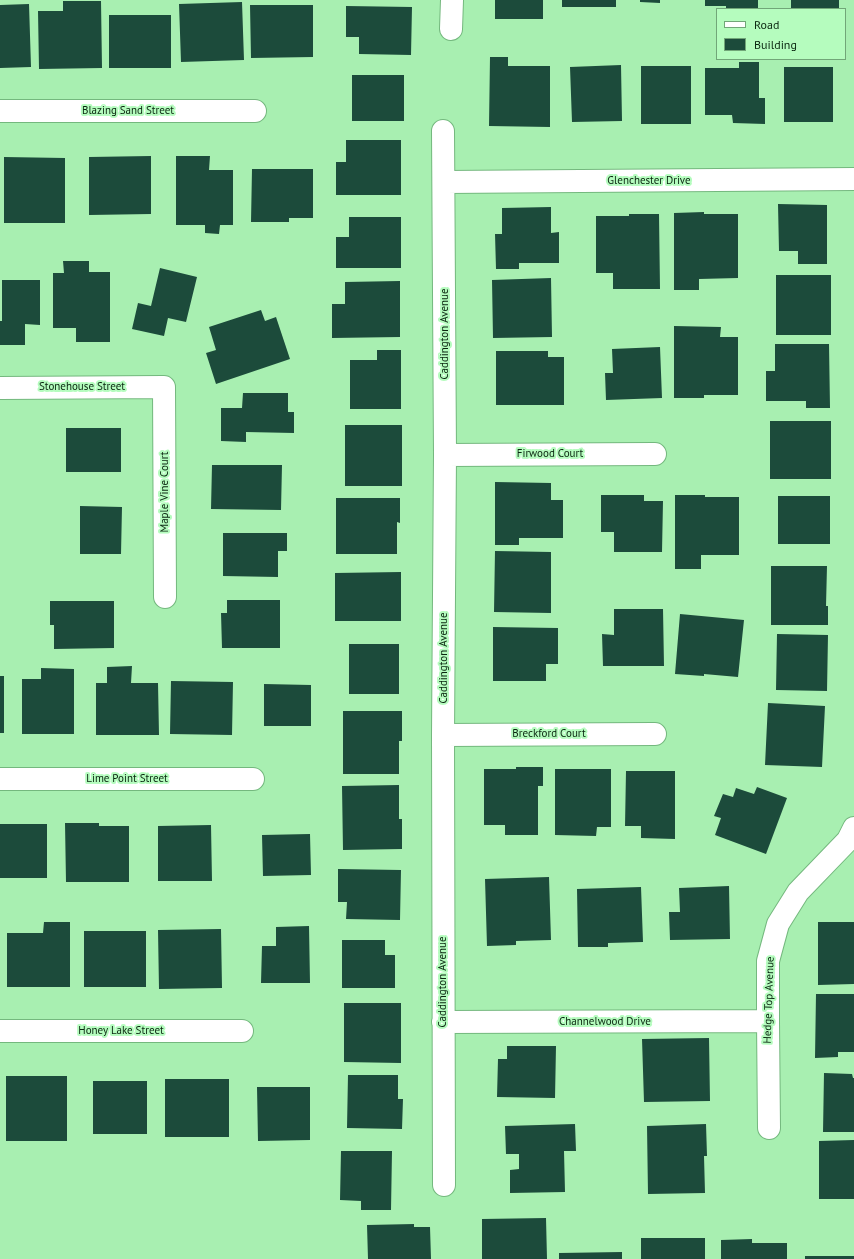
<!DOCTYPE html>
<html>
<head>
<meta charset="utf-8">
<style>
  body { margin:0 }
  #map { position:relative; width:854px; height:1259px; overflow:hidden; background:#a8efb1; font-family:"PT Sans",sans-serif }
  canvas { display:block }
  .legend { position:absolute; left:716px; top:8px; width:130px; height:52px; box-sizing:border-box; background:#b5fcbe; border:1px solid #71a678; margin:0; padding:5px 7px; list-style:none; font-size:12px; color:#0a2610 }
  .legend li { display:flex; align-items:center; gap:8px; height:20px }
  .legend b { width:20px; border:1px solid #71a678 }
</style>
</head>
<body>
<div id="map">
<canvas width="854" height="1259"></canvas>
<ul class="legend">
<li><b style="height:5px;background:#fff"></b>Road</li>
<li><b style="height:11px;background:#1c4b3b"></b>Building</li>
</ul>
</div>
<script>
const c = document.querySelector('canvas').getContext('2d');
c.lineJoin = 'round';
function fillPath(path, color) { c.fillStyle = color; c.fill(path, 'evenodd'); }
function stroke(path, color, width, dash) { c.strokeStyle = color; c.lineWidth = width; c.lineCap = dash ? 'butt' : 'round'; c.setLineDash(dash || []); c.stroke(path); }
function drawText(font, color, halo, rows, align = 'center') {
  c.font = font + ' "PT Sans",sans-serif'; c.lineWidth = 4; c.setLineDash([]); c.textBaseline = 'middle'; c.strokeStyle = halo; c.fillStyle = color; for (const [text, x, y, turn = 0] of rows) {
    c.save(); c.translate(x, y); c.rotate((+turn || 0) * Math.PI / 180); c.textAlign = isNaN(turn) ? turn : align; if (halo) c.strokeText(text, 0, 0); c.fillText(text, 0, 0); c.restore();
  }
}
const building = new Path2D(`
  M495,0H543V19H495Z
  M562,0H616V7H562Z
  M640,0H660V3L640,2Z
  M705,0H758V9H726V6H705Z
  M791,0H839V9H791Z
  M63,1H101L102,68L39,69L38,11H63Z
  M242,2L244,60L181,62L179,4Z
  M29,4L31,67L0,68V5Z
  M250,5H313V57L251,58Z
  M346,6L412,7L411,55L359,54V37H346Z
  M109,15H171V68H109Z
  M490,57H508V66H550V127L489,126Z
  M739,62H759V98H765V124L733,123L732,115H705V68H739Z
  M621,65L622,121L572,122L570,67Z
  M641,66H691V124H641Z
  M784,67H833V122H784Z
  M352,75H404V121H352Z
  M346,140H401V195H336V162H346Z
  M151,156V214L89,215V157Z
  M176,156H210L209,170H233V225H220L219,234L205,233V225H176Z
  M4,157L65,158V223H4Z
  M252,169H313V218H289V222H251Z
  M778,204L827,205V264H798V251H779Z
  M551,207V233L559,232V263H519V269H496L495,234H502V208Z
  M704,212V214H738V278L699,279V290H674V213Z
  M629,214H659L660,289H613V273H596V216H629Z
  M349,217H401V268H336V237H349Z
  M63,261H89V272H110V342H76V328H53V273H64Z
  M160,268L197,277L186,322L168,318L164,336L132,329L138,303L151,306Z
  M776,275H831V335H776Z
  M551,278L552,337L493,338L492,280Z
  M2,280H40V325L25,324V345H0V321H2Z
  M400,281V337L332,338V304H345V282Z
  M261,310L265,321L276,317L290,359L216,384L206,353L216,350L209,327Z
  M674,326L721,327L720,337H738V395H704V398H674Z
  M775,344H829L830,408H806V401H766V371H775Z
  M660,347L662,398L606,400L605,373H613L612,349Z
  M377,350H401V409H350V360H377Z
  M496,351H548V357H564V405H496Z
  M243,393H288V412H294V433L246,432V442L221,441V408H242Z
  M770,421H831V479H770Z
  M345,425H402V486H345Z
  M66,428H121V472H66Z
  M212,465H282L281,510L211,509Z
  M495,482L551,483V500H563V538H519V545H495Z
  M601,495H644V501H663L662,552H614V532H601Z
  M675,495H705V497H739V555H701V569H675Z
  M778,496H830V544H778Z
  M336,498H400V523L397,522V554H336Z
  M80,506L122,507L121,554H80Z
  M223,533H287V551H278V577L223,576Z
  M495,551L551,552V613L494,612Z
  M771,566H827L826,606H828V625H771Z
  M401,572V621H335V573Z
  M227,600H280V648H222L221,613H227Z
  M50,601H114V648L54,649V625H50Z
  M614,609H663L664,666H603L602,634L614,635Z
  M680,614L744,620L738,677L704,674V676L675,674Z
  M493,627L558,628V664H546V681H493Z
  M777,634L828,635L827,691L776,690Z
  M349,644H399V694H349Z
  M132,666L131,683H158L159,735H96V683H107V667Z
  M41,668L74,669V734H22V679H41Z
  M0,676H4V733H0Z
  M171,681L233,682L232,735L170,734Z
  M264,684L311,685V726H264Z
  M768,703L825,706L822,767L765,765Z
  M343,711H402V741H399V774H343Z
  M516,767H543V786H538V835H505V825H484V769H516Z
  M555,769H611V827H597L596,836L555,835Z
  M626,771H675V839L641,838V826H625Z
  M399,785V819H402V849L343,850L342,786Z
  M757,787L787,798L766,854L715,835L721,818L714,816L723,794L733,797L736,788L754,794Z
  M65,823H99V826H129V882H66Z
  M0,824H47V878H0Z
  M211,825L212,881H158V826Z
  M310,834L311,875L263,876L262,835Z
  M338,869L401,870L400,920L346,919L347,902H338Z
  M549,877L551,940L516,941V945L487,946L485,879Z
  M729,886L730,939L670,940L669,912H680L679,888Z
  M641,887L643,942L608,943V947H578L577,889Z
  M44,922H70V987H7V933H43Z
  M818,922H854V984L818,985Z
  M309,926L310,983H261L262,946H276V927Z
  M221,929L222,988L159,989L158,930Z
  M84,931H146V987H84Z
  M342,940H385V955H395V988H342Z
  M816,994H854V1052H838V1057L815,1058Z
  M344,1003H401V1063L344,1062Z
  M709,1038L710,1101L644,1102L642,1039Z
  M507,1046H556L555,1098L497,1097L498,1059H507Z
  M824,1073L852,1074L853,1078H854V1132H823Z
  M348,1075H398V1099H403L402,1129L347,1128Z
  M6,1076H67V1141H6Z
  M165,1079H229V1137H165Z
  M93,1081H147V1134H93Z
  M257,1087H310V1140L258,1141Z
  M575,1124L576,1151H564L565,1192L510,1193V1170L519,1169V1154H506L505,1126Z
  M706,1124L707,1156H704L705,1193L648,1194L647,1126Z
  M854,1140V1199H819V1141Z
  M341,1151H392L391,1210H361V1201L340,1200Z
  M546,1218L547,1259H482V1219Z
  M414,1224V1227H430L431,1259H368L367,1225Z
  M641,1238H705V1259H641Z
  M752,1239V1243H787V1259H721V1240Z
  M622,1252V1259H559V1253Z
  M805,1256H854V1259H805Z`);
const minor = new Path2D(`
  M451,29L452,0
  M0,111H255
  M443,131L445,455L443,735L444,1185
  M445,182L854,179
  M0,388L164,387L165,597
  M445,455L655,454
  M443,735L655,734
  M0,779H253
  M443,1022L768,1021
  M0,1031H242
  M769,1128L768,1021V961L778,924L798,892L848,840L854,828`);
const streetNames = [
  ["Blazing Sand Street",128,111],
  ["Glenchester Drive",649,181],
  ["Caddington Avenue",445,334,-90],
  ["Stonehouse Street",82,387],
  ["Firwood Court",550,454],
  ["Maple Vine Court",165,492,-90],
  ["Caddington Avenue",444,658,-90],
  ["Breckford Court",549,734],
  ["Lime Point Street",127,779],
  ["Caddington Avenue",443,982,-90],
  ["Hedge Top Avenue",769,1000,-88],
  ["Channelwood Drive",605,1022],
  ["Honey Lake Street",121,1031]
];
fillPath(building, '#1c4b3b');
stroke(minor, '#74b87e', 24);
stroke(minor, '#fff', 22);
drawText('11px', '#0a2610', '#b5fcbe', streetNames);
</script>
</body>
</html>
